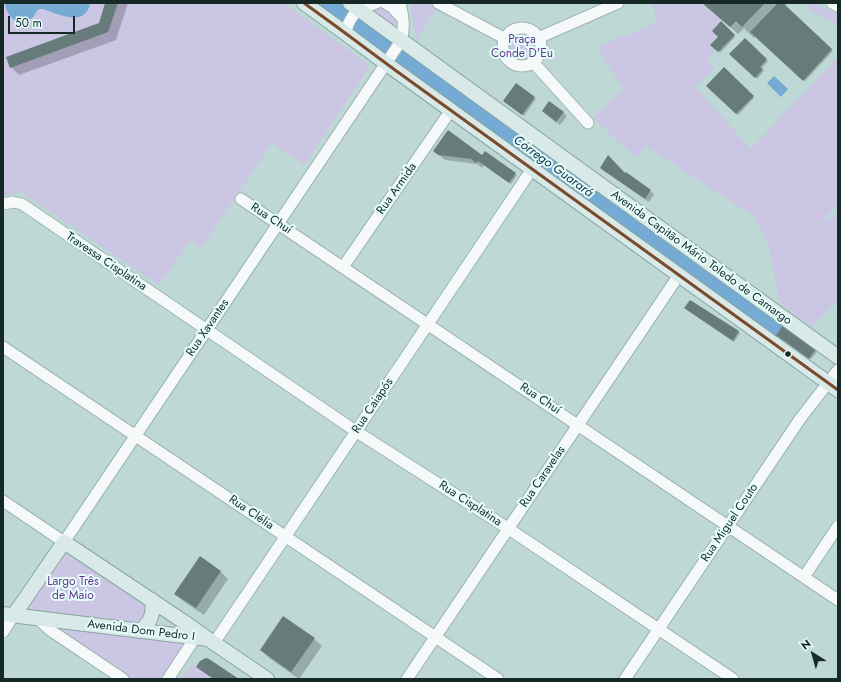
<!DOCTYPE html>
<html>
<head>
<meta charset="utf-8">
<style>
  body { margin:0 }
  #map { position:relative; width:841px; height:682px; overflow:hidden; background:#bdd8d5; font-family:Jost,sans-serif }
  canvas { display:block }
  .frame { position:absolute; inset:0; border:4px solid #162927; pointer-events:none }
  .north { position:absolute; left:793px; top:634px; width:40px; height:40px; -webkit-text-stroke:3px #e6fefb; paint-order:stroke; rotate:323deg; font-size:11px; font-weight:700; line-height:16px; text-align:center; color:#162927 }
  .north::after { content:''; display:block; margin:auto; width:14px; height:18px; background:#162927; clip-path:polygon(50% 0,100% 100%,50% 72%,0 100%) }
  .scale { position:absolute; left:8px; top:16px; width:67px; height:18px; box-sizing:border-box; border:2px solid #162927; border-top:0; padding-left:5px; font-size:12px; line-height:14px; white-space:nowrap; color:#162927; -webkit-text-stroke:3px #e6fefb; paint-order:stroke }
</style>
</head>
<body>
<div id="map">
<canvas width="841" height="682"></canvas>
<div class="frame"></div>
<div class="north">N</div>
<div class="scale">50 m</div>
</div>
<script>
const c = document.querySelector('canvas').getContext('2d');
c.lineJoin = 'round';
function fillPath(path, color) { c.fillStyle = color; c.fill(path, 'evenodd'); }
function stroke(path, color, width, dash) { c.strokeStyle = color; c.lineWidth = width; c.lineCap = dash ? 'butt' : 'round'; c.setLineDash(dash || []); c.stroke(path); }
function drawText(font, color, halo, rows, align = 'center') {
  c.font = font + ' Jost,sans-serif'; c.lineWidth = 4; c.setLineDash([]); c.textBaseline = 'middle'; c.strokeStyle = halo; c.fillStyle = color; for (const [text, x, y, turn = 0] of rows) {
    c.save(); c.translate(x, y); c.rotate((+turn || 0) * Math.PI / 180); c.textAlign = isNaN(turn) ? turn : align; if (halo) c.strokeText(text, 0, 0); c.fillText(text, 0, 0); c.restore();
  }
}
const green = new Path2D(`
  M3,3H284L368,64V69L305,165L272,143L201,248L190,241L159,285L21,192L3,197Z
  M412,3H427L437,8L416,42L411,6Z
  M651,3H702L722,20L712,31L718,37L710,45L716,50L707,60L715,68L695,87L751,149L838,57V204L819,224L838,213V300L812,327L780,303L768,244L754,216L645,146L636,158L593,118L623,88L608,65L598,47L658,22Z
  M805,3H812L838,14V24L815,13Z
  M380,6C383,6 384,6 386,8C390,11 399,21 398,26C398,27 396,28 395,29L370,10Z
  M510 47a12 12 0 1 1 24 0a12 12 0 1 1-24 0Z
  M64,555H69L144,605L146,606V616L139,623H136L33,611L31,605L32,602L62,557Z
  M68,629L177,642C181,644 182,647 181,651L161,679H134L66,634V631Z
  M192,664L214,679H181Z`);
const water = new Path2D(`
  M5,3H90C86,28 58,14 43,9C35,8 37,14 32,18C18,28 7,18 5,3Z
  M774,76L788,89L781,97L767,83Z`);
const shadow = new Path2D(`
  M106,3H128L116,40L19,75L11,67L100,24Z
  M704,3H788L785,6L833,51L805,81L756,36L754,38L744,28L738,34Z
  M721,23L735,37L720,53L712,45L719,37Z
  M745,40L768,61L761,69L764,71L757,79L731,54Z
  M724,69L754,98L738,115L708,86Z
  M516,84L536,99L524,116L505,102Z
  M543,111L563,112L567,116L560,125Z
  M434,151L482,156L485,152L517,175L511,184L484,165L482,168L477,164L445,160Z
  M601,168L650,191L654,194L649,202L604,171Z
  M691,301L739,332L740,333L734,342L687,310Z
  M779,337L815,350L817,352L811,359Z
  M200,557L221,572L228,579L204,615L183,601L175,594Z
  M314,639L322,646L299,679L269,658L261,650Z
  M198,667L237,679H213L203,672Z`);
const river = new Path2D(`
  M327,3L531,150L780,331`);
const building = new Path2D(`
  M105,3H118L108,32L10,68L6,57L99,23Z
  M702,3H765L742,27L736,21L730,27Z
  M778,3H783L832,49L803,81L750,32Z
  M721,21L735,35L718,52L710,45L718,37L712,31Z
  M745,38L767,59L760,67L763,69L755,78L729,54Z
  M724,67L754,96L736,114L706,86Z
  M516,83L535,97L522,115L503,101Z
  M549,101L564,112L556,122L542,111Z
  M448,130L482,155L485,151L516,173L509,183L478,161L476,163L471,159L438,155L433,151Z
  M608,155L625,173L626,172L651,190L645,199L600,168Z
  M690,300L739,331L733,341L684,308Z
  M783,326L816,349L809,359L776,335Z
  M200,556L221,571L196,608L174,594Z
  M283,616L315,638L291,672L260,650Z
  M206,658L209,659L239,679H214L196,667L200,661Z`);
const minor = new Path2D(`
  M385,3L392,7L403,19
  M438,3L504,38
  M832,3L838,6
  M503 47a19 19 0 1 1 38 0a19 19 0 1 1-38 0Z
  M347,34C345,26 354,12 360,9C365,6 371,5 376,3
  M538,38L618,3
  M533,62L588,123
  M241,199L838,600
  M3,204L13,202L22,204L357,432L509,529L733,679
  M343,267L451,110
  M3,347L498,679
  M3,501L64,542L401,41C405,28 403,16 400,3
  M804,577L838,526
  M37,618L50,630L123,679
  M3,632L14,615
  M214,643L532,169
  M168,679L199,632
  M407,679L679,275
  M625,679L800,419L838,370`);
const major = new Path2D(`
  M304,3L337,27L395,70L838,390
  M350,3L838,357
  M3,614L208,639
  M14,615L64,542L184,622L208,639L267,679
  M140,631C151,622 154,614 152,600`);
const bus1 = new Path2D(`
  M304,3L337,27L395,70L838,390`);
const markers = [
  [788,354,3.5,"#162927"]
];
const parkNames = [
  ["Praça",522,40],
  ["Conde D'Eu",522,54],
  ["Largo Três",73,582],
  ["de Maio",73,596]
];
const streetNames = [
  ["Rua Armida",397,189,-55],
  ["Rua Chuí",271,219,33],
  ["Avenida Capitão Mário Toledo de Camargo",701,258,36],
  ["Travessa Cisplatina",106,262,34],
  ["Rua Xavantes",208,328,-56],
  ["Rua Chuí",540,399,34],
  ["Rua Caiapós",373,406,-56],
  ["Rua Caravelas",543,477,-56],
  ["Rua Cisplatina",470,504,33],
  ["Rua Clélia",251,513,34],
  ["Rua Miguel Couto",730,523,-56],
  ["Avenida Dom Pedro I",141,631,7]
];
const waterNames = [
  ["Córrego Guarará",553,167,36]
];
fillPath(green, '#cac6e3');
fillPath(water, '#74aad4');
fillPath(shadow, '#0003');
stroke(river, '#74aad4', 16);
fillPath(building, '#677b7b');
stroke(minor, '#9fb4b2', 13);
stroke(major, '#85a6a4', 16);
stroke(minor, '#f5f9f9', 11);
stroke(major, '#d9e9e8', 14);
stroke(bus1, '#7a4b2a', 3);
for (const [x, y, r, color] of markers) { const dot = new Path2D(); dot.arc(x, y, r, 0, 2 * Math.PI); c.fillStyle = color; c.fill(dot); stroke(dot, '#e6fefb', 1.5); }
drawText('12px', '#68368f', '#e6fefb', parkNames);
drawText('12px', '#162927', '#e6fefb', streetNames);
drawText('italic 13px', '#15324b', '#e6fefb', waterNames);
</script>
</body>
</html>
